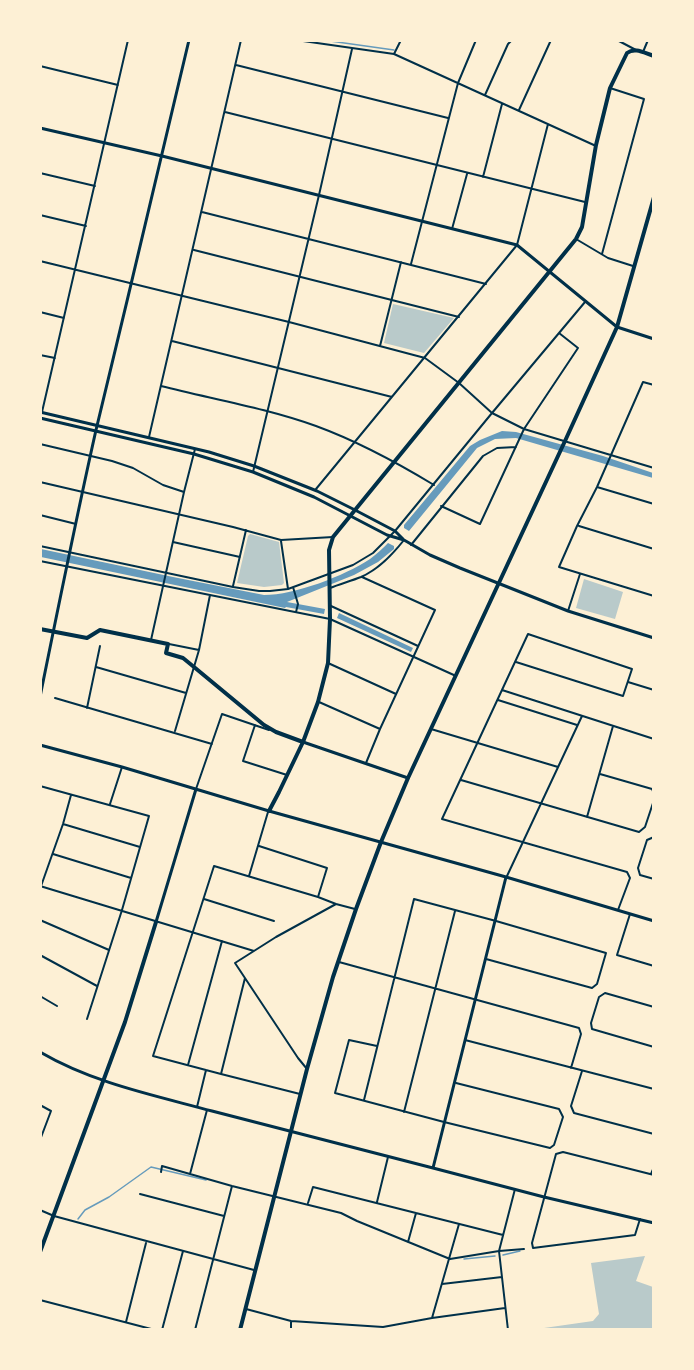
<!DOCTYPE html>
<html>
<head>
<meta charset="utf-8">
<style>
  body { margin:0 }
  #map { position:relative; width:694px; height:1370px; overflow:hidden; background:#fdf0d5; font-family:Manrope,sans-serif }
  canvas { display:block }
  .frame { position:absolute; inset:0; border:42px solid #fdf0d5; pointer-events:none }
</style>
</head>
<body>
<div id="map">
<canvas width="694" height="1370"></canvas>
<div class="frame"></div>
</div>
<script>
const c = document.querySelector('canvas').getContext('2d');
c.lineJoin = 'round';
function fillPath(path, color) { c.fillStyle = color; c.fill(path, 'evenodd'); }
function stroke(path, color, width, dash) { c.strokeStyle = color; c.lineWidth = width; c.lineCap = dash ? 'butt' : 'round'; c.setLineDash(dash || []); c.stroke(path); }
const green = new Path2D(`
  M393,304L454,318L424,353L384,343Z
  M250,534L279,542L284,583L282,585L264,587L237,583L248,536Z
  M584,579L623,592L615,619L576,608Z
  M645,1256L636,1281L653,1287V1329H537L593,1321L599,1314L591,1263Z`);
const water = new Path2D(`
  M502,431L516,432L603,456L653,473V478L516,438L495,439L477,448L409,531L404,528V525L470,446L480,440Z
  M388,543L394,546V549L378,562L354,575L287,602L325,609L324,614L286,607L285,608L41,557V549L173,577L264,595C295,595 344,576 370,559C377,554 383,548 388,543Z
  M339,613L413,648L411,652L337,618Z`);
const stream = new Path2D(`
  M323,40L394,50
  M78,1219L85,1210L109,1197L151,1167L206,1180
  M503,1255L520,1251
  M464,1259L495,1256`);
const minor = new Path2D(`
  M296,40L394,54L596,146
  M617,40L636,50
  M643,52L648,40
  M394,54L401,40
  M236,65L448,118
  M40,66L118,85
  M485,95L508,44L512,40
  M519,110L551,40
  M225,112L585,202
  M40,173L95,186
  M483,177L502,104
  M202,212L486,284
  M40,215L86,226
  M452,229L467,174
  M576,239L608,258L633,266
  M194,250L459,317
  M602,254L644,99L610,88
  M40,261L289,322L425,358L459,383L492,413L524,429L654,468
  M411,264L458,83L476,40
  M40,312L64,318
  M172,341L392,397
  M380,346L401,262
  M40,355L55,358
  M654,385L643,382L597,487L577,526L559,567L654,596
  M161,386C212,399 266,408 316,426C357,441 396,462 434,485
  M42,412L128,40
  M149,437L241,40
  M40,444L112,461L133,468L163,485L184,492
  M253,472L319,195L352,49
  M40,482L233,527L281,540L333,537
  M597,487L654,504
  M316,489L517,245L548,124
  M441,506L480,524L524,429L578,348L559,333
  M40,515L76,524
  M579,526L654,549
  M281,541L288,589
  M173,542L240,557
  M411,545L483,456L497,448L516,447
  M40,546L233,587L259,591H270L288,589L353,565L373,553L395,531L492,413L585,302
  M40,561L330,619L456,676
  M362,577L435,610L380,729L366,763
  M233,586L246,530
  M293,587L298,604L296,612
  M330,588C340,584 351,581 361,577C379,569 392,555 404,540
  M331,606L418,646
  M568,611L580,574
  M151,640L184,492L195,449
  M169,644L199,650
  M516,662L623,696L632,669L528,634L442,819L627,872L630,878L618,910
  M328,663L396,694
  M96,667L186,693
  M628,682L654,690
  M502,690L654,739
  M55,698L212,744
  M498,700L577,725
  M319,702L380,729
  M87,708L100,646
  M255,725L243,761L287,775
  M431,729L558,767
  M175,731L199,650L210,595
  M600,774L652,789L654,794
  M461,780L639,832L645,827L654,800
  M40,786L149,816L122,910L87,1019
  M196,789L222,714L269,730
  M110,804L122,767
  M587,817L613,726
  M63,824L140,847
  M654,837L647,840L638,868L640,875L654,879
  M259,846L327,868L318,897
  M53,854L131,878
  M249,876L268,812
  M507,876L582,716
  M40,886L254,951
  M40,889L63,824L71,795
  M204,899L274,921
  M630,914L617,955L654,966
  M40,920L109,950
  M40,955L97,986
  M339,962L579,1028L581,1034L571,1068
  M245,978L221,1074L300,1094
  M40,996L57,1006
  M654,1007L605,993L599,997L591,1023L592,1029L654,1047
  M465,1040L654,1089
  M377,1046L349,1040L335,1093L444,1122L550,1148L554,1145L563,1117L559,1109L456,1083
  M188,1065L222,941
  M307,1069L298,1058L235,963L276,937L336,904L355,909
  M582,1071L571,1106L574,1113L654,1134
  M221,1074L153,1056L214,866L318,897L336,904
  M364,1100L414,899L496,921L606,953L597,984L592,988L486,959
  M40,1105L51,1111L40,1140
  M197,1107L206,1070
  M404,1112L455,911
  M161,1172L162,1166L232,1186L341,1213L357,1221L450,1259L499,1251L524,1249
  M190,1174L207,1110
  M651,1174L654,1167
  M140,1194L224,1216
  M377,1202L388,1157
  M308,1203L313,1187L503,1235
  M40,1210L54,1216L254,1270
  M640,1219L635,1235L533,1248L532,1243L556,1154L563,1152L654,1175
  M408,1242L416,1213
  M442,1284L502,1277
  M40,1300L155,1330
  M246,1309L291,1321L383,1327L432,1318L505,1308
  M432,1318L459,1224
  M126,1322L146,1243
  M162,1330L183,1251
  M195,1330L232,1186
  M291,1330V1321
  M508,1330L499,1251L515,1189`);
const tertiary = new Path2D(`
  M40,128L162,156L517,245L617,327L654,339
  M40,412L209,452L254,466L317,491L355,510L395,531L403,539
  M40,418L194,454L253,472L314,497L387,535L404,540L430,555L460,568L568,611L654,638
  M40,697C58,608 76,519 96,430C127,300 159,171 189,40
  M303,742L408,778
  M40,745L122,767L269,811L506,877L654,921
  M506,877L433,1168L544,1197L654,1223
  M156,922L196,789
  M40,1052C93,1083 153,1095 212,1111C286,1130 359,1149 433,1168`);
const secondary = new Path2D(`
  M40,629L87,638L100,630L168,644L166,653L183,658L194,667L264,725L276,732L303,742
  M240,1330L307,1069L333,977L356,909L381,842L408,778L565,441L617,327L654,197`);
const primary = new Path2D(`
  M269,811L279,792L303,742L318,702L328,663L330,619L329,550L333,537L576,239L582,227L596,145L610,88L627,53C635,47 644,53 654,56
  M40,1252L125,1022L156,922`);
fillPath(green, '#b9caca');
fillPath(water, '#669bbc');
stroke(stream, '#669bbc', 1.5);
stroke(minor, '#003049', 2);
stroke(tertiary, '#003049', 3);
stroke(secondary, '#003049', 4);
stroke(primary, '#003049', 4);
</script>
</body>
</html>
